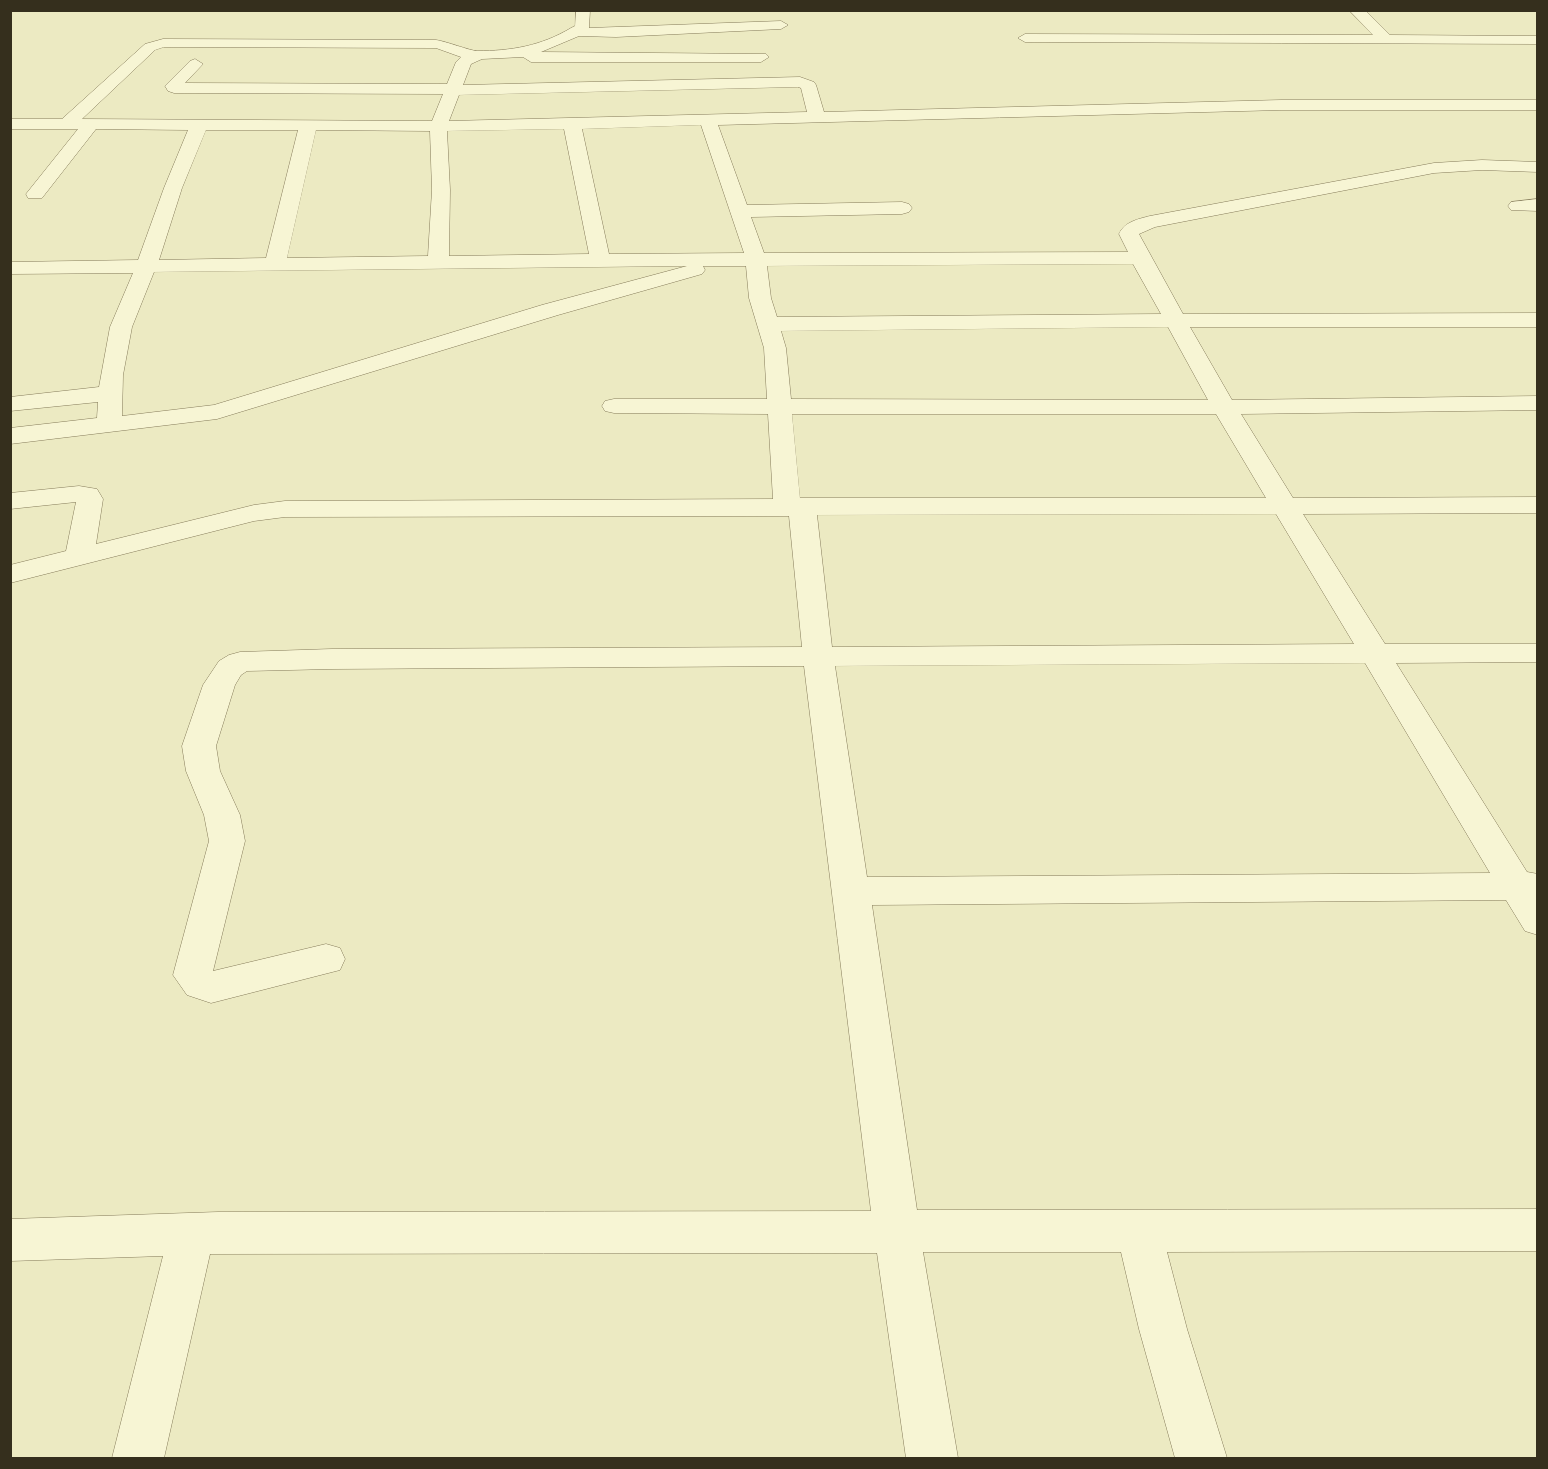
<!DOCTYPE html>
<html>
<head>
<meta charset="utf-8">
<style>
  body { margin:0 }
  #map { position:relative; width:1548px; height:1469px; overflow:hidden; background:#eceac2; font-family:"Playfair Display",serif }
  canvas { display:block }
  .frame { position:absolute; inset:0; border:12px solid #352f1d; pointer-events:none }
</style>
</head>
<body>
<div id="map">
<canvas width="1548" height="1469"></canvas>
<div class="frame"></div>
</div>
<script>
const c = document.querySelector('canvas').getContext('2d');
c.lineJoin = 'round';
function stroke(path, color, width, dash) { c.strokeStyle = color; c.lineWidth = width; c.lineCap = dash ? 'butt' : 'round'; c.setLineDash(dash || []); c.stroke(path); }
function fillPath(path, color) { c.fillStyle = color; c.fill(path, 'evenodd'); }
const minor = new Path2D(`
  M576,10H590L589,28L781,21L788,25L781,29L616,37L579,36L541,52L766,54L769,57L761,62H531L523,57L482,59L471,64L463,85L800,77L814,82L816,85L824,112L1281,100H1538V110H1281L718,125L747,205L902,202L909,204L912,208L909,212L902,214L751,217L764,253L1128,252L1119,234C1124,222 1138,219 1150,216L1434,163L1482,160L1538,162V172L1482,170L1434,173L1155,227L1139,234L1183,314L1538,313V327H1190L1232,400L1538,396V410L1241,414L1293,498L1538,497V513L1303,514L1385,644H1538V662L1396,663L1527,872L1538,874V935L1525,931L1506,900L872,905L917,1210L1538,1209V1251L1167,1252L1187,1329L1227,1458H1175L1139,1329L1121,1252H923L958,1458H906L877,1253L210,1254L164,1458H112L163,1256L10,1261V1219L218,1212L871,1211L804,666L332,669L247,671L241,675L235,685L216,746L220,771L240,815L245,841L213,971L326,944L340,948L345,959L340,970L211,1003L187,995L173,975L209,841L204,815L186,771L182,746L203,685L219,661L229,655L240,652L332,649L802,647L789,516L285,517L254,521L10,583V565L66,551L76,502L10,509V493L79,486L97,489L103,499L96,544L254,505L285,501L773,499L768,414L614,413L605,411L602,406L605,401L614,399H767L764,348L749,298L746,266H703L705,270L702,274L558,315L217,419L10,444V428L97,418L98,402L10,411V397L99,387L110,327L133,273L10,274V262L138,260L164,188L188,130L96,129L42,198H28L26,194L78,129H10V119H62L145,44L163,39L436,40C445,41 471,51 477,51C511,51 541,46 571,28L575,26ZM164,47L436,48L461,57L456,62L447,84L185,83L203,64L195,59L190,61L165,86L168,91L174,93L443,94L432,121L82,119L155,50ZM798,87L801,88L807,112L449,121L459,95ZM701,125L744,253L609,254L582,129ZM564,129L589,254L449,256L450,190L447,131ZM206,130H298L266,258L159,260L182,188ZM316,130L430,131L432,190L428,256L287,258ZM1133,264L1161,314L777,317L771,298L767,266ZM687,266L542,305L214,405L122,416L123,375L132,327L154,272ZM1168,327L1208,400L791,399L786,348L781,331ZM792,414H1216L1266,498H800ZM1276,514L1354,644L832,647L817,515ZM1365,663L1490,873L867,877L835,666Z
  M1349,10H1365L1390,35L1538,36V44L1025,42L1018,38L1025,34L1373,35Z
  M1538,199V211L1511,210L1508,206L1511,202Z`);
stroke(minor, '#857b5a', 1);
fillPath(minor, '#f7f5d4');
</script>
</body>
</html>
